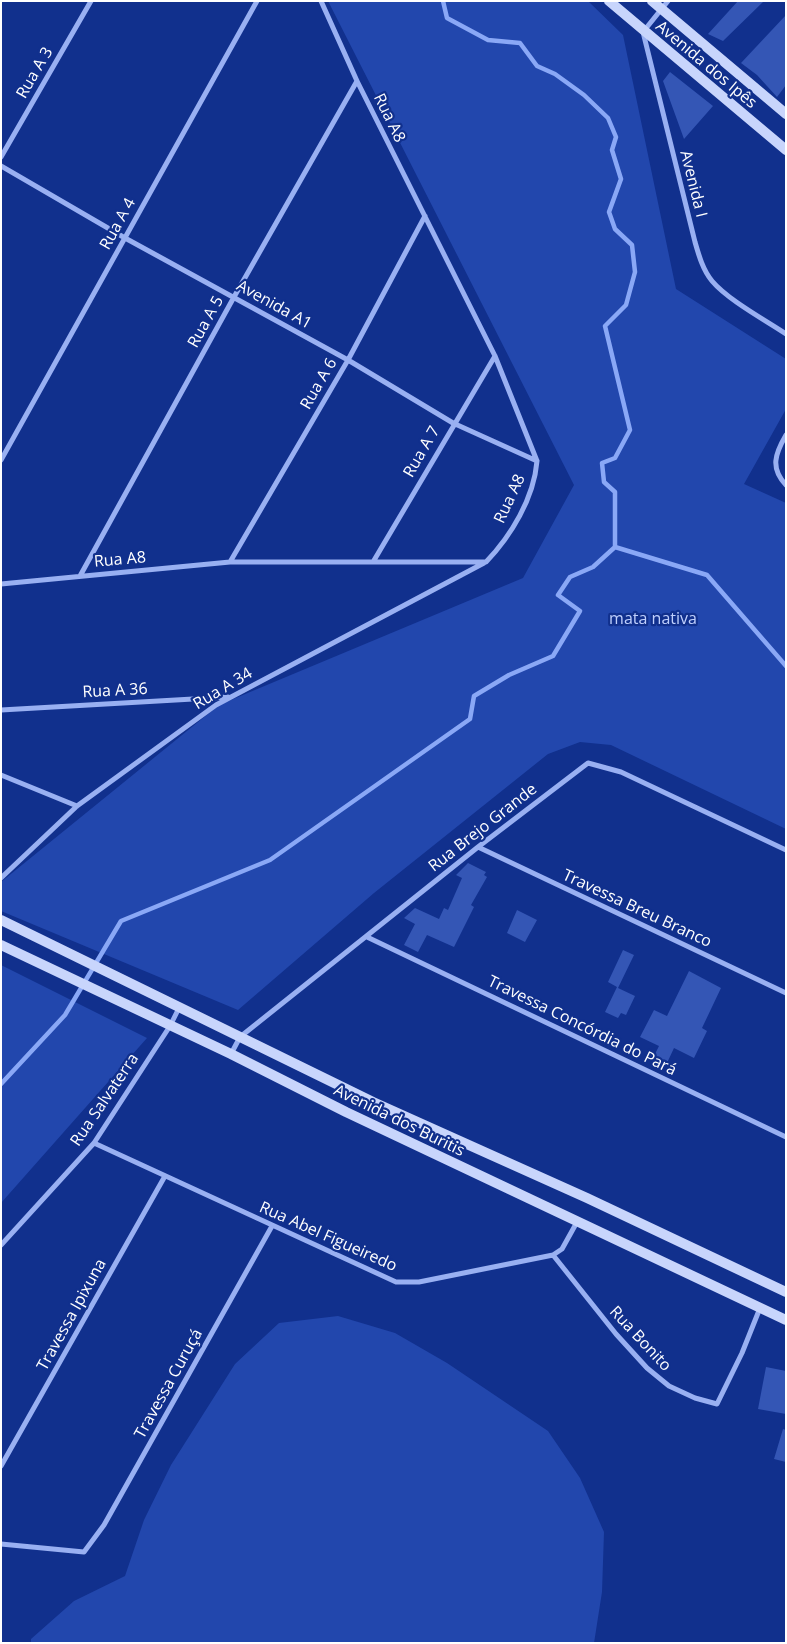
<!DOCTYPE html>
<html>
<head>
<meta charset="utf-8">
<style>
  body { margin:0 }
  #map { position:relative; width:787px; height:1644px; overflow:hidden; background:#11308d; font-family:"Open Sans",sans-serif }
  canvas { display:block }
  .frame { position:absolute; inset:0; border:2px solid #fff; pointer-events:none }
</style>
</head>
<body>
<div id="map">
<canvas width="787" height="1644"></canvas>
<div class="frame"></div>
</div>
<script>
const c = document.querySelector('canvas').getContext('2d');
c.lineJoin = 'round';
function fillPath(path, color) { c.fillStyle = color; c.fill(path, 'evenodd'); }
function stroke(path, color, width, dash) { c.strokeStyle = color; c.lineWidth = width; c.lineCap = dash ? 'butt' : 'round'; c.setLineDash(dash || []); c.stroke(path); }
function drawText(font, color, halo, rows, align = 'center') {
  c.font = font + ' "Open Sans",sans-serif'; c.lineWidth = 4.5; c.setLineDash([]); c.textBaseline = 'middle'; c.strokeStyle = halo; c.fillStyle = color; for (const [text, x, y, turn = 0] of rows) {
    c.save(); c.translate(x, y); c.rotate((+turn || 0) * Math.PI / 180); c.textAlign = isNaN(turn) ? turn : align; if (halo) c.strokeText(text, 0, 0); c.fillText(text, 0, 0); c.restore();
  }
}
const green = new Path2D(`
  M328,1H588L623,35L676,289L786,359V409L744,484L786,503V829L611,745L580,742L548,754L374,893L238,1010L1,911V882L219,705L523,578L574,485Z
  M1,965L147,1038L1,1203Z
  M338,1316L395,1333L447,1363L548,1431L580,1478L604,1532L602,1592L594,1643H31V1639L74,1601L125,1576L144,1520L171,1465L235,1364L279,1323Z`);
const stream = new Path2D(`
  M615,547L707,575L786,666
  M1,1084L65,1015L121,921L270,860L470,719L474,696L509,675L553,656L580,611L558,595L570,577L593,567L615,547V492L604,482L602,463L615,458L630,430L605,326L626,305L635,272L632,245L615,229L609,212L621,179L612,150L616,137L608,118L584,95L555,74L537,66L520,43L488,40L447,18L443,1`);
const building = new Path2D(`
  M738,1H764L723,41L708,34Z
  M786,15V85L777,97L757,75L741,63Z
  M670,72L713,106L684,139L663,81Z
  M468,863L486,872L484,875L487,877L471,905L474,907L454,947L427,935L418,952L404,945L415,924L404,918L415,908L439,919L444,908L448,910L462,878L456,875Z
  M517,910L537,920L525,942L507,933Z
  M623,950L634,955L618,988L635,996L626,1015L621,1013L618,1018L605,1012L617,987L608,982Z
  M689,971L721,988L702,1028L707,1031L694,1058L674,1048L667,1063L654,1056L659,1046L640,1037L654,1010L667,1016Z
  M766,1367L786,1371V1414L758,1409Z
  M783,1429L786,1430V1462L774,1459Z`);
const street = new Path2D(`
  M668,1L643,32L695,242C699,256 703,270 712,281C728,300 765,320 786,334
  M1,157L91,1
  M1,166L125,238L348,360L453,423L537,461
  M786,435C775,454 770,468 786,485
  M1,460L257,1
  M230,562L348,360L425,216
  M373,562L495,356
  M80,576L234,297L357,81
  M1,584L230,562H486C511,536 534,498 537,461L495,356L357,81L321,1
  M1,710L228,697
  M1,775L77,806
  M478,847L786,993
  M1,878L77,806L216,705L484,563
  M367,937L786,1137
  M231,1054L240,1037L478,847L588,763L621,772L786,850
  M94,1143L396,1282H419L553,1255L562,1249L577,1222
  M1,1245L94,1143L170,1026L179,1008
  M553,1255L616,1334L647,1368L669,1386L695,1398L717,1404L742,1353L760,1308
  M1,1466L165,1176
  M1,1544L84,1552L104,1525L272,1226`);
const secondary = new Path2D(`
  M609,1L786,150
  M652,1L786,114
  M1,920L373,1102L587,1198L786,1292
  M1,945L231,1054L346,1112L786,1320`);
const streetNames = [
  ["Avenida dos Ipês",706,65,40],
  ["Rua A 3",35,73,-60],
  ["Rua A8",389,118,64],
  ["Avenida I",693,184,76],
  ["Rua A 4",118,224,-61],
  ["Avenida A1",274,305,29],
  ["Rua A 5",206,322,-61],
  ["Rua A 6",319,384,-60],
  ["Rua A 7",422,452,-60],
  ["Rua A8",510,499,-65],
  ["Rua A8",120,560,-5],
  ["Rua A 34",223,689,-31],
  ["Rua A 36",115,691,-3],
  ["Rua Brejo Grande",483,828,-38],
  ["Travessa Breu Branco",637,909,25],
  ["Travessa Concórdia do Pará",582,1026,26],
  ["Rua Salvaterra",105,1100,-56],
  ["Avenida dos Buritis",399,1121,26],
  ["Rua Abel Figueiredo",328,1237,24],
  ["Travessa Ipixuna",72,1315,-61],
  ["Rua Bonito",640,1339,47],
  ["Travessa Curuçá",169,1384,-61]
];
const parkNames = [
  ["mata nativa",653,619]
];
fillPath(green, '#2247ad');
stroke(stream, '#8aa8f6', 4.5);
fillPath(building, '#3456b5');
stroke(street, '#99b0f2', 5);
stroke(secondary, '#c8d5fc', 10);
drawText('16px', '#fff', '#11308d', streetNames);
drawText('16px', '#c0d0fd', '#11308d', parkNames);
</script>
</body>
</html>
